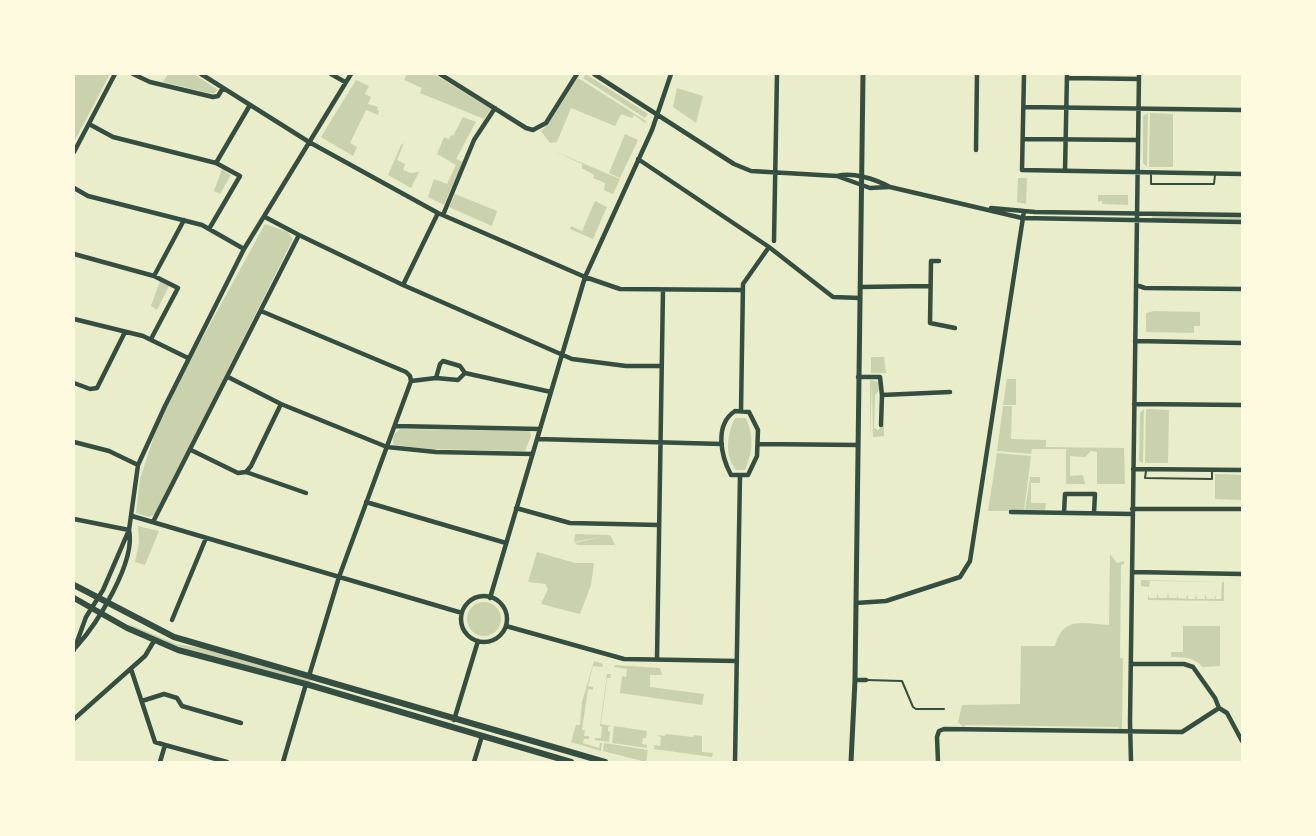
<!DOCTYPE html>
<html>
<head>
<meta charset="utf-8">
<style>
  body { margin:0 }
  #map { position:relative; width:1316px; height:836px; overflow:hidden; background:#e9edc9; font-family:Karla,sans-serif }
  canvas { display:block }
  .frame { position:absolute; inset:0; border:75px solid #fefae0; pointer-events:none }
</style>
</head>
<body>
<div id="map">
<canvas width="1316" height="836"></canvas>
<div class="frame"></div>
</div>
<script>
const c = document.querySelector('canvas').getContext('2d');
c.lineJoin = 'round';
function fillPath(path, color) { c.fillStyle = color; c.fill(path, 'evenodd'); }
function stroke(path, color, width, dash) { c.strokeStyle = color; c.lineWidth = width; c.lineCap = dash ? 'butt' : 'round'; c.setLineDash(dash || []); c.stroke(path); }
const green = new Path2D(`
  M74,74H110L74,142Z
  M168,74H194L218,90L213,94L163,82Z
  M407,74H434L491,109L484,119L420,93L422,88L404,80Z
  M586,74L648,114L645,118L583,78Z
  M578,78L646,121L645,123L634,115L632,118L621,114L615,126L571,108L557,142L550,143L541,131L548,124Z
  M356,80L369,86L365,94L371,97L368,104L378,107L377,109L379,111L378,115L366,110L350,143L357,147L353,156L321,137Z
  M677,88L703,96L696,123L673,107Z
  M1148,113L1147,167L1143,163V116Z
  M1150,113L1173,114V167H1149Z
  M463,117L476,122L456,159L463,162L444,205L428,197L434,179L447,184L456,165L437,154L444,137L449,139L451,135L453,136Z
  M625,134L638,140L620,178L609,173Z
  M404,143L397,160L405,164L403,170L411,173L419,172L411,188L388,175L401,145Z
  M554,151L620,179L613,194L604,190L605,183L593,178L594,175L582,168V164Z
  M222,169L231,175L220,194L214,191Z
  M1018,178H1027L1026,204L1017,202Z
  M455,194L497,211L492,226L449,207Z
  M1098,195H1128V205L1102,204V201L1098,202Z
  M595,201L607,207L593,239L570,229L571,226L582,231Z
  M1152,215L1242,217V220L1152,219Z
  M265,224L288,232L293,239L155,515L148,517L136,513L140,479L154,436L181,377Z
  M160,281L169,286L157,310L151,306Z
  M1154,311L1200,312V326H1194V333L1146,332V313Z
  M871,357H884L886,373H871Z
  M1007,379H1016V405H1003Z
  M870,380L880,382V389L875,395L874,428L878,430L884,424V407V436L873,437L872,382L870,438Z
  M1003,406H1012L1011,439L1046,440V447L1124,448L1125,484H1097V452L1091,451L1085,457L1070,456V476L1083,475L1085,484H1066V449H1032L1031,454L997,451Z
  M1144,409L1143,463L1139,461L1140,413Z
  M1146,409L1169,410L1168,463H1145Z
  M746,418C754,437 753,451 745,470H736C725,456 726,437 735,418Z
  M401,429L530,431L531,436L525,451L429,449L394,445C391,439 395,431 401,429Z
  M997,453L1031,456L1024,511H988Z
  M1215,474L1242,475V500L1215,499Z
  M1030,477H1040V483H1031V503H1046L1045,510L1025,511Z
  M138,526L159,531L145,565L135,562L139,543Z
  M575,534L610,535L617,548L615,545H577L575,543L600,537L574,542Z
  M537,552L575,563H594L591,585L580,614L541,604L548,589L545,584L528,582Z
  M1110,554L1117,563L1124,561V564L1121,565L1120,658H1123L1122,730H1119L1118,727L965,725L964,728L958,722L962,705L1020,704L1021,646H1055C1063,615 1085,624 1109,625Z
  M1141,580L1224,582V601L1148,600V594L1149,598H1157V593L1159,598H1167L1168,593L1169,598H1177V594L1178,598L1186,599L1188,594V599H1195L1196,594L1197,599H1205V594L1207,599H1215V594L1216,599H1221L1222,582L1150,581L1149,587L1141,586Z
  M467 619a17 17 0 1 1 34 0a17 17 0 1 1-34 0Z
  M129,624L176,644L201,648L311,680L310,682C276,673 146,643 129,624Z
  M1183,626H1220V666L1203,667L1213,682C1200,661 1196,657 1171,657V652H1183Z
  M594,661L603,664L602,667L593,666L588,686L593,687V690L588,689L582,730H585L584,736H589V739H584L583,743L599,748L600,743H602L601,751L571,742L576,725H580L582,702Z
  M615,665L660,668L662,675H650V687L704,694L702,705L620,693L622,676L626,677L627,669L614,667Z
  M607,674H611L610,678H607L601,724L611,726L608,727V731L610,732L609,742L595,740V738H601L602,727L600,726Z
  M614,726L647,731L646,738H643L642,744L647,745V748L612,743Z
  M666,734L693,737V735L702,736V752L713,753L712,757L654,749V745L660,746L661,737L656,735L665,736Z
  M604,743L648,750L646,762L603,751Z`);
const service = new Path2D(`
  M1151,175V184H1214L1215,175
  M1146,471L1145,478L1212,479V471
  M867,680L902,681L913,707L916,709H944`);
const minor = new Path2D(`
  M133,74L150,82L213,97L218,96L223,88
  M201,74L309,142L438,213L585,277L620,289L743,290
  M331,74L345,82
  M440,74L526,128L533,130L546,123L577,74
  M594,74L734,164L751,171L837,176C853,172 875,179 890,187L1022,218L1242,222
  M1024,74L1022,170L1242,174
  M1067,78L1139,79
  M1024,107L1242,110
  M89,124L113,137L216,163L240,176L209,229
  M1023,139L1138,140
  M976,150L977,74
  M74,152L115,74
  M638,159L769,247L833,297L860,298
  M216,163L250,105
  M1065,171L1067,74
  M837,176L870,188L889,187
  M74,188L88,196L202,225L244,249
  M991,208L1035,212L1242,215
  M443,215L474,140L495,108
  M299,235L403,285L572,359L626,366H661
  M774,241L777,74
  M74,254L154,276L178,288L151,339
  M939,261H931L930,323L955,328
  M154,276L184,220
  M403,285L438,213
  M1136,285L1145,288L1242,289
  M860,287L930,286
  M261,311L406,372L410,376L411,381L436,378L458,380L465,373L551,392
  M74,319L143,336L188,358
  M1135,341L1242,343
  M228,377L281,404L387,447L436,452L532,454
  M858,377H880L882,395L950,392
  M436,378L440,364L443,361L460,366L465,373
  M74,383L90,389L97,388L125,332
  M1134,404L1242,405
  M735,411L749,412L758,430L757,456L748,475H731C721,456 714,425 735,411Z
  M741,411L743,284L769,247
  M881,425L882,395
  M395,426L540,429
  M537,439L722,444
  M74,442L109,451L138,465
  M758,444L858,445
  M191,450L238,473L246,472L251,466L281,404
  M1133,469L1242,470
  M246,472L306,493
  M366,502L506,543
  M516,508L570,523L659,525
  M1132,509H1242
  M1011,512L1133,514
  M1064,513L1065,494H1095L1094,513
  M132,516L462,613
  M74,519L129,530
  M153,522L299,235L265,217
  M1132,572L1242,574
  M461 619a23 23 0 1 1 46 0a23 23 0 1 1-46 0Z
  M490,598L585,277L652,130L671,74
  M856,603L886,601L960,577L970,561L1024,211
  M172,620L206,538
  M506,626L624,659L737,661
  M76,647C97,624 136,562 129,530
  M74,650L86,617L103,590L129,530L138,465L165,406L244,249L351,74
  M657,659L663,290
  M1131,664H1184L1193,667L1215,698L1219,708L1227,713L1242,741
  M131,669L155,742L165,745L160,762
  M309,676L339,577L411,381
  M855,680H866
  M142,701L164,694L177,698L182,706L241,723
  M74,719L145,656L154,641
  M454,720L478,641
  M165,745L227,762
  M283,762L306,684
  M474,762L482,736
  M735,762L740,476
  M938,762L937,737L939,731L944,729L1182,732L1219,708
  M1131,762L1130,722L1139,74`);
const tertiary = new Path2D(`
  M851,762L855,680L863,74`);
const secondary = new Path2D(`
  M74,585L174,637L605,762
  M74,598L127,628L178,650L306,684L571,762`);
fillPath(green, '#cad2ad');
stroke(service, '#344e41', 2);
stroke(minor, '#344e41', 4.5);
stroke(tertiary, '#344e41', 5);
stroke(secondary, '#344e41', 6);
</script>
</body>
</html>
